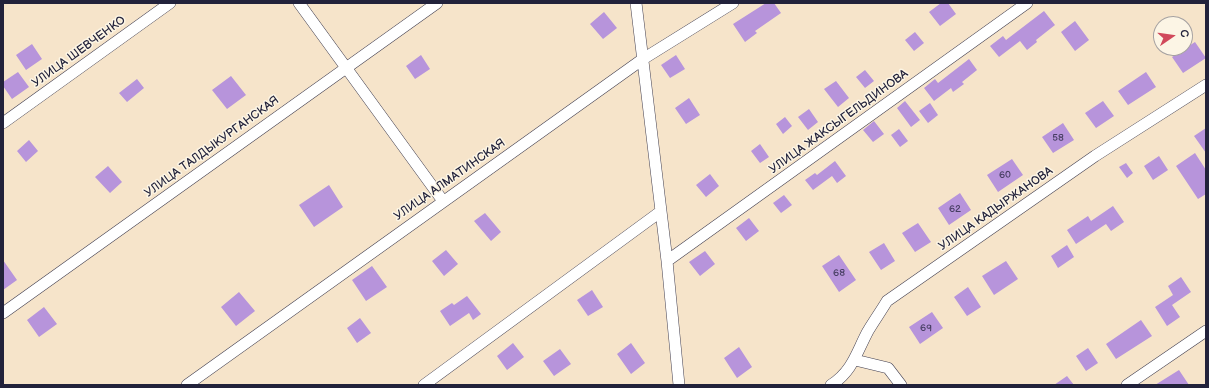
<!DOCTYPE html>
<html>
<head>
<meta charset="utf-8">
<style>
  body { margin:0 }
  #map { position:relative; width:1209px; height:388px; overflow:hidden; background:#f6e4ca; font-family:"Balsamiq Sans",sans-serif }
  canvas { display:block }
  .frame { position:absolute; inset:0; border:4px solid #22223b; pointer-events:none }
  .north { position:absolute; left:1153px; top:16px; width:40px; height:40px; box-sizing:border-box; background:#fcf5e5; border:1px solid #a5a1a1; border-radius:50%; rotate:77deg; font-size:11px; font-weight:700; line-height:16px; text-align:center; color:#22223b }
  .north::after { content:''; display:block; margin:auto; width:14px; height:18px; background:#d1495b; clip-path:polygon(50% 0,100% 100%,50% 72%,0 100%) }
</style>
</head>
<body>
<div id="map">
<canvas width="1209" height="388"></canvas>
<div class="frame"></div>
<div class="north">С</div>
</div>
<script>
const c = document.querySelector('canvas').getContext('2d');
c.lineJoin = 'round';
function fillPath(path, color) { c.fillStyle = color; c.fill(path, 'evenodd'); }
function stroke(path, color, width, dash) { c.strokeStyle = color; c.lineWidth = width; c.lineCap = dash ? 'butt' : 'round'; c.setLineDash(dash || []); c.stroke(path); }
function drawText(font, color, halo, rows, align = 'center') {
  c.font = font + ' "Balsamiq Sans",sans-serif'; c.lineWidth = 3; c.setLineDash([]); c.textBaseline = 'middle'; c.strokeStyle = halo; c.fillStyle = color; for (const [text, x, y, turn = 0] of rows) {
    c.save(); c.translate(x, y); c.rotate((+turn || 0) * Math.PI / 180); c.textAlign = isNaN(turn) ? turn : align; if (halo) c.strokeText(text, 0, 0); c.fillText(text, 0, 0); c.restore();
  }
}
const building = new Path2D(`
  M766,3H774L781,13L755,31L757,33L745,42L733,24Z
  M941,3H948L956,14L940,26L929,12Z
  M1044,11L1055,25L1036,40L1037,42L1027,50L1020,41L999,57L990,46L1003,36L1006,40Z
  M604,12L617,28L603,39L590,24Z
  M1075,21L1089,40L1075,51L1061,32Z
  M915,32L924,43L914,51L905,40Z
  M1195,42L1206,58L1183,73L1172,57Z
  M32,44L42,59L26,70L16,55Z
  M421,55L430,69L415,79L406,66Z
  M676,55L685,69L670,78L661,65Z
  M969,59L977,70L962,82L964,84L953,92L951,88L934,101L924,88L935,79L938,83Z
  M865,70L874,81L865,88L856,77Z
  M18,72L29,87L12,99L3,86V82Z
  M1146,72L1156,87L1128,105L1118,91Z
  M231,76L246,95L227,109L212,90Z
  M137,79L144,88L127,102L119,93Z
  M836,81L849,98L838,107L824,89Z
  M689,98L700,115L686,124L675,108Z
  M905,101L920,120L911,127L897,108Z
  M1103,101L1114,116L1096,128L1085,113Z
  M930,103L938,115L928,123L919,111Z
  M809,109L818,122L808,130L798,117Z
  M785,117L792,126L783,134L776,124Z
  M874,121L884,134L873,142L863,130Z
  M1063,123L1074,140L1053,153L1042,137Z
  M1206,128V153L1194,136Z
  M899,129L908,141L900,147L891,135Z
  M29,140L38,151L26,162L17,151Z
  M760,144L769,157L760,163L751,151Z
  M1195,153L1206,170V194L1198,199L1176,166Z
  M1159,156L1168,170L1153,180L1144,166Z
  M1012,159L1023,175L998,192L987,175Z
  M835,161L846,176L837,183L832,176L813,190L805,180L815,173L817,175Z
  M1126,163L1133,173L1127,178L1119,167Z
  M108,166L122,182L110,193L95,177Z
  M710,174L719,186L706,197L696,185Z
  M329,185L343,207L314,227L299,205Z
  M960,193L971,210L949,225L938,208Z
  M784,195L792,205L781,213L773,203Z
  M1113,206L1124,222L1111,231L1106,224L1076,244L1067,230L1088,216L1091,221Z
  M485,213L501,232L491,241L474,221Z
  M749,218L759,231L746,241L736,228Z
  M918,223L931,242L915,252L902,233Z
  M884,243L895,261L881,270L869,252Z
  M1067,245L1074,257L1058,268L1051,256Z
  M446,250L458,264L444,276L432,261Z
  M705,251L715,264L700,276L689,262Z
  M839,255L856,280L839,292L822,266Z
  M3,260L17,280L3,290Z
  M1006,261L1018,279L994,295L982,276Z
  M372,266L387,287L366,301L352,280Z
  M1181,277L1191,292L1172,305L1180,317L1167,326L1155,307L1173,295L1168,286Z
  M968,287L981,307L967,316L954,297Z
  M592,290L603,307L588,316L577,300Z
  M239,292L255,311L236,326L221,307Z
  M467,296L481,314L473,320L469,313L450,326L440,311L452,303L454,305Z
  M44,307L57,324L39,337L27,320Z
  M932,312L943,328L920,344L909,327Z
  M360,318L371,333L357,343L347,328Z
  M1141,320L1152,336L1116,359L1106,344Z
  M513,343L524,357L507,370L497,356Z
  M631,343L645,363L631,374L617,354Z
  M739,347L752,367L737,378L724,358Z
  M1088,348L1098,363L1086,371L1076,356Z
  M560,349L571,364L554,376L543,361Z
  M1179,370L1189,385H1155Z
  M1067,376L1074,385H1054Z`);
const minor = new Path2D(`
  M299,3L443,201
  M636,3L667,261L679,385
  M3,123L170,3
  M667,261L1027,3
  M3,313L437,3
  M855,360L888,368L901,385
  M187,385L643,59L733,3
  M424,385L660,212
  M831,385C853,371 857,351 868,331C874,321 881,311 887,301L1095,156L1206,85
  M1127,385L1206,331`);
const numberNames = [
  ["58",1058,138],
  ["60",1005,175],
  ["62",955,209],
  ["68",839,273],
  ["69",926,328]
];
const streetNames = [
  ["УЛИЦА ШЕВЧЕНКО",79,52,-36],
  ["УЛИЦА ЖАКСЫГЕЛЬДИНОВА",839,122,-36],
  ["УЛИЦА ТАЛДЫКУРГАНСКАЯ",212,147,-36],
  ["УЛИЦА АЛМАТИНСКАЯ",450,180,-35],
  ["УЛИЦА КАДЫРЖАНОВА",996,209,-35]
];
fillPath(building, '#b794db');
stroke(minor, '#423f50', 12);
stroke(minor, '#fff', 11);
drawText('10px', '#473e63', null, numberNames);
drawText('12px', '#22223b', '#fcf5e5', streetNames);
</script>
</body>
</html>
